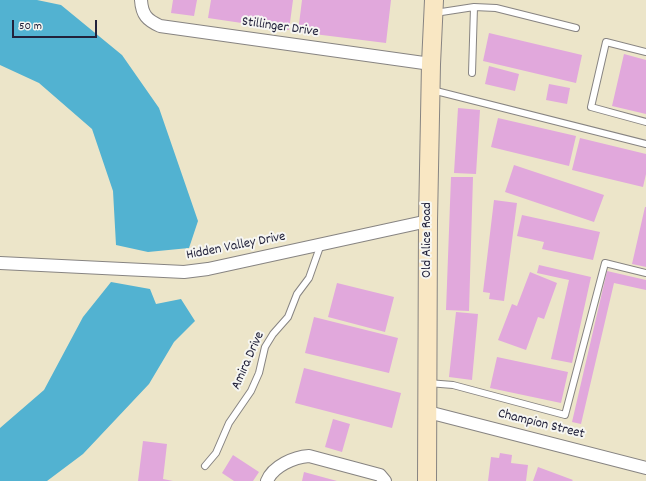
<!DOCTYPE html>
<html>
<head>
<meta charset="utf-8">
<style>
  body { margin:0 }
  #map { position:relative; width:646px; height:481px; overflow:hidden; background:#ece5c9; font-family:Dekko,sans-serif }
  canvas { display:block }
  .scale { position:absolute; left:12px; top:20px; width:85px; height:18px; box-sizing:border-box; border:2px solid #22223b; border-top:0; padding-left:5px; font-size:12px; line-height:14px; white-space:nowrap; color:#22223b; -webkit-text-stroke:3px #f6f6f2; paint-order:stroke }
</style>
</head>
<body>
<div id="map">
<canvas width="646" height="481"></canvas>
<div class="scale">50 m</div>
</div>
<script>
const c = document.querySelector('canvas').getContext('2d');
c.lineJoin = 'round';
function fillPath(path, color) { c.fillStyle = color; c.fill(path, 'evenodd'); }
function stroke(path, color, width, dash) { c.strokeStyle = color; c.lineWidth = width; c.lineCap = dash ? 'butt' : 'round'; c.setLineDash(dash || []); c.stroke(path); }
function drawText(font, color, halo, rows, align = 'center') {
  c.font = font + ' Dekko,sans-serif'; c.lineWidth = 4; c.setLineDash([]); c.textBaseline = 'middle'; c.strokeStyle = halo; c.fillStyle = color; for (const [text, x, y, turn = 0] of rows) {
    c.save(); c.translate(x, y); c.rotate((+turn || 0) * Math.PI / 180); c.textAlign = isNaN(turn) ? turn : align; if (halo) c.strokeText(text, 0, 0); c.fillText(text, 0, 0); c.restore();
  }
}
const water = new Path2D(`
  M0,0H37L61,5L122,55L159,108L198,221L189,248L148,252L116,245L113,191L92,129L39,83L0,65Z
  M111,282L150,289L156,304L181,299L195,321L174,342L149,384L83,454L47,481H0V428L44,390L83,317Z`);
const building = new Path2D(`
  M173,0H197L194,16L171,13Z
  M211,0H293L289,30L208,18Z
  M302,0H391L386,43L298,32Z
  M489,33L582,55L576,83L483,61Z
  M624,54L646,60V114L612,106Z
  M489,66L519,74L515,91L485,84Z
  M549,84L570,88L567,104L546,100Z
  M458,108L480,110L476,174L454,173Z
  M498,118L576,136L569,166L491,147Z
  M580,138L646,154V174L643,187L572,170Z
  M514,165L604,195L594,222L505,192Z
  M451,177H473L469,311L446,310Z
  M494,200L517,203L504,301L489,299L490,293L483,292Z
  M645,207H646V267L632,264Z
  M522,215L600,232L593,260L542,249L544,242L517,236Z
  M539,265L591,277L572,363L551,359L569,280L537,273Z
  M607,271L646,280V290L614,283L581,424L572,422Z
  M530,272L557,283L544,319L538,317L526,350L498,340L512,304L517,306Z
  M337,283L394,297L385,332L328,317Z
  M456,312L478,314L472,380L449,377Z
  M314,317L398,338L389,373L305,353Z
  M497,357L568,372L561,403L490,388Z
  M304,368L401,393L392,428L295,403Z
  M333,419L350,424L342,452L325,447Z
  M143,441L167,444L163,479L173,481H138Z
  M500,453L512,455L511,463L528,465L526,481H488L491,457L499,458Z
  M233,455L259,472L253,481H234L222,473Z
  M538,467L573,480L572,481H533Z
  M304,472L337,481H302Z`);
const lane = new Path2D(`
  M435,13L474,7L496,8L576,28
  M646,52L606,42L591,107L646,122
  M472,73L474,7
  M432,90L646,144
  M428,383L453,385L565,415L605,263L646,273
  M205,466L216,453L229,423L251,391L259,373L265,347L273,334L288,317L297,294L309,278L321,244`);
const street = new Path2D(`
  M141,0C142,15 147,20 160,26L431,64
  M0,263L184,272L208,269L428,221
  M428,412L646,468
  M267,481C273,466 294,457 309,456L380,475L385,481`);
const secondary = new Path2D(`
  M427,481L428,221L431,64L434,0`);
const streetNames = [
  ["Stillinger Drive",280,28,8],
  ["Old Alice Road",428,240,-90],
  ["Hidden Valley Drive",236,247,-11],
  ["Amira Drive",249,361,-66],
  ["Champion Street",541,425,14]
];
fillPath(water, '#52b2d1');
fillPath(building, '#e1a8dc');
stroke(lane, '#878482', 8);
stroke(street, '#878482', 14);
stroke(secondary, '#878482', 20);
stroke(lane, '#fff', 6);
stroke(street, '#fff', 12);
stroke(secondary, '#f9e7c3', 18);
drawText('14px', '#22223b', '#f6f6f2', streetNames);
</script>
</body>
</html>
